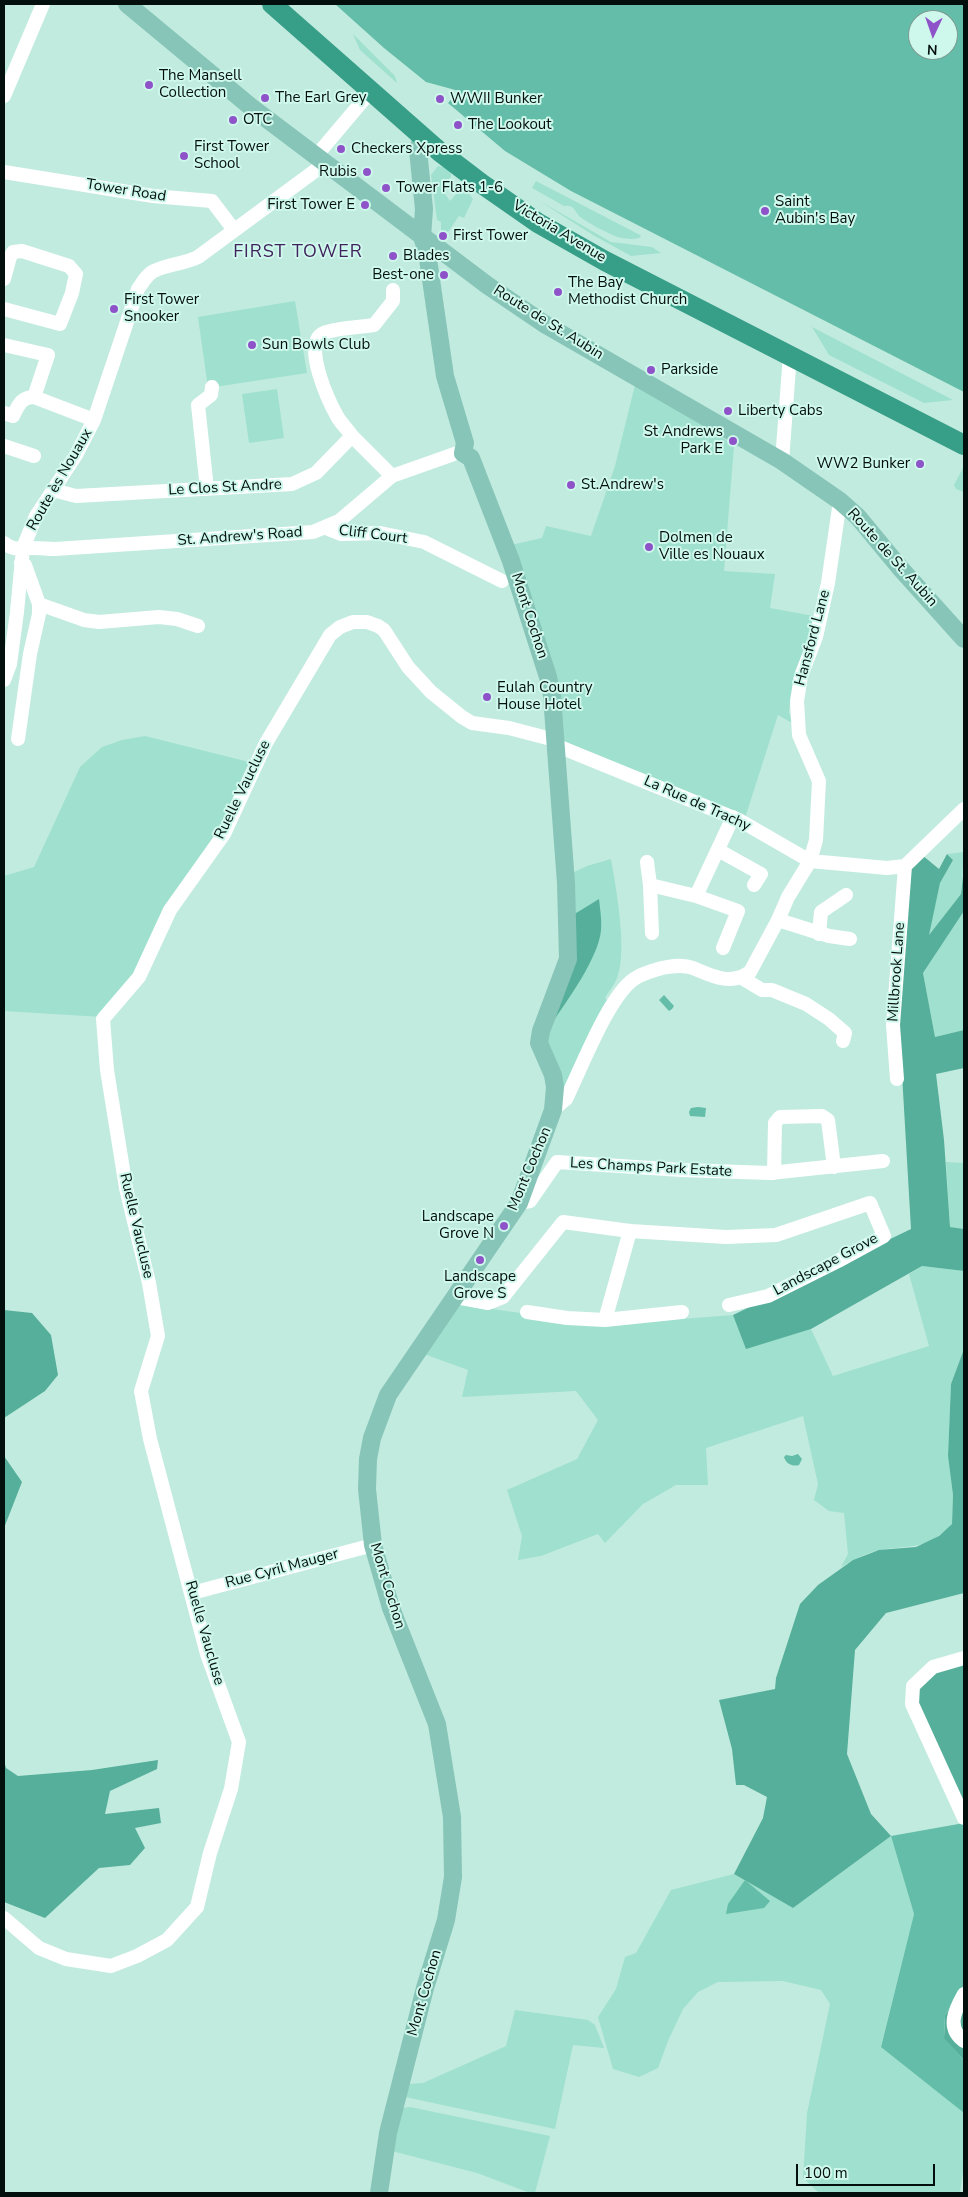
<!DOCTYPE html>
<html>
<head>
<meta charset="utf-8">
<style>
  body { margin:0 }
  #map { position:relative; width:968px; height:2197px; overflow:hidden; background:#c2ebdf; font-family:"Nunito Sans",sans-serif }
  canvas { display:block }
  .frame { position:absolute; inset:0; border:5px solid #030f0c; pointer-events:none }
  .north { position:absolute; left:908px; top:10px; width:50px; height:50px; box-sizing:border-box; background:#cff8ec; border:1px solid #7d9b92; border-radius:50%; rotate:183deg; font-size:14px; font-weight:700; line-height:20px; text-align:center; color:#030f0c }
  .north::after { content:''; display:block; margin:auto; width:18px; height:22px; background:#8f53c9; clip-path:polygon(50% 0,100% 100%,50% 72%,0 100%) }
  .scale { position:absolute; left:796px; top:2164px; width:139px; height:22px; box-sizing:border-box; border:2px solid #030f0c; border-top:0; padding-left:6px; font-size:15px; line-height:18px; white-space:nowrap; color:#030f0c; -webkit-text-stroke:4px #cff8ec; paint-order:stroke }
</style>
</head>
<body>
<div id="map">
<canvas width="968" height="2197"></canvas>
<div class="frame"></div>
<div class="north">N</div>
<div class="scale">100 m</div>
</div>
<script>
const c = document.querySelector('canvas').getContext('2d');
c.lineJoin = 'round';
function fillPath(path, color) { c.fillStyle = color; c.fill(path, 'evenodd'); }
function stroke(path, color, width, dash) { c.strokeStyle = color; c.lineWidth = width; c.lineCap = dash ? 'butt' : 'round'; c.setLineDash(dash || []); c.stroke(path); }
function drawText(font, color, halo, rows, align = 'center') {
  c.font = font + ' "Nunito Sans",sans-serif'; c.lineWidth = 4; c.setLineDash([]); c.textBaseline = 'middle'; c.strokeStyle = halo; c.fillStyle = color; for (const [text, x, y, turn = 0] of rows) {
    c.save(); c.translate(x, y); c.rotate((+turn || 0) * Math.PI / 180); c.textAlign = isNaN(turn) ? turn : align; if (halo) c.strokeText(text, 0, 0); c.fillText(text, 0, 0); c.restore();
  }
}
const green = new Path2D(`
  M353,34L395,76L397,83L360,50Z
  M438,166L444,167L451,173V177L442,185L447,192L445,194L450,201L463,186L473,199L464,218L459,216L448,232L441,231V222L437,220L431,175Z
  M536,181L640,235L641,237C636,240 624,239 618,237C611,235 584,221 579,216C574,210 574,205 564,206L532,188Z
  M538,200L611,242L652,247L661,253L631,256L593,235Z
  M295,301L307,373L208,388L198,317Z
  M812,327L953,400L924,403L829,355Z
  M635,385L708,427L734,446L724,571L775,574L770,608L814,616L790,702L789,712L792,723L778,715L745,818L560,743L511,545L542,538L546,526L591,536L615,466Z
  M277,389L284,438L249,443L242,394Z
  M964,466V492L956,489L954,485Z
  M145,736L253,763L221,833L135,975L102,1017L4,1011V876L34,867L80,767L102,747L122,740Z
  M964,852L961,894L928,936L940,883L953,860L947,854Z
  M611,859C616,887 627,949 618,975C616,983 609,991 605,998L609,1003L566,1089L561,1093L546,1039L576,959L570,874L587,866Z
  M964,911V1030L935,1037L923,973Z
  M946,1162L964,1163V1229L950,1227Z
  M922,1266L964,1271V1349L951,1384L948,1456L953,1495L952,1524C925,1551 914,1544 881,1550C867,1552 853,1560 841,1567L848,1554L844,1513L829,1511L814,1500L818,1484L803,1416L706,1448L708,1485H676L643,1504L605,1543L598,1534L541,1556L518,1560L522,1536L507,1490L577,1459L598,1420L576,1391L462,1397L468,1370L424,1354L458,1304L603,1325L733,1315L754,1346L811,1329L833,1376L929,1346L909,1274Z
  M891,1836L914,1914L881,2046L964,2113V2164L960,2193H819L803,2178L807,2113L830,2004L821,1990L783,1981L718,1982L698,1992L683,2009L668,2041L658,2068L639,2077L613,2069L598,2017L616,1989L625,1957L636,1953L671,1890L734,1874L793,1908Z
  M515,2010L588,2020L595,2025L604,2048L573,2045L555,2129L405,2097L409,2084L423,2083L506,2046Z
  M410,2107L550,2136L535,2193H530L477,2173L392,2151L401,2108Z`);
const forest = new Path2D(`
  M947,854L953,860L940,883L929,935L961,894L964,867V911L923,973L935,1037L964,1030V1068L936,1074L944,1140L950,1227L964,1229V1271L922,1266L811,1329L746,1349L733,1315L911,1229L897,988L908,869L922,855L939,869Z
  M599,899C600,909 602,920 601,930C599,957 567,1001 552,1023L573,915Z
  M4,1310L32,1313L51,1335L58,1375L45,1391L4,1418Z
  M964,1349V1593L886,1613L855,1650L847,1754L871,1814L891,1836L793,1908L734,1874L763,1818L767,1797L744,1785H736L732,1749L719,1700L775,1689L776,1678L800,1604L818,1585L853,1560L879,1550L916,1547L939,1536L952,1524L953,1495L948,1456L951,1384Z
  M4,1456L22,1482L4,1528Z
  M964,1658V1818L924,1731L913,1686L933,1667Z
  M158,1760L157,1769L110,1791L105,1814L159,1808L161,1823L135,1828L145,1848L130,1865L99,1868L45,1918L4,1902V1761L6,1768L18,1776L92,1770Z
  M964,1987V2060L944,2039L945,2015Z`);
const water = new Path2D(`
  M335,4H964V392L571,191L505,151L448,103L459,91L426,82L384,48ZM918,20H948V50H918Z
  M664,995L674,1006L672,1009L669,1011L659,1000Z
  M698,1107L706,1108L705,1117L690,1116L689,1112L691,1108Z
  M798,1454L802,1459L799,1465C793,1467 786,1464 784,1457L786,1455L792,1456Z
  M964,1823V1987L945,2015L944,2038L964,2060V2113L881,2047L914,1914L891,1836Z
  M745,1880L770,1901L764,1908L726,1914L728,1904Z`);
const minor = new Path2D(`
  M4,96L43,4
  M317,155L371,91
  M4,172L153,196L212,201L234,230
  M4,279L10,257L13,252L22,251L69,266L76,274L72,293L60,324L4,309
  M4,345L48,355L34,397
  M4,413L13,416C18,406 21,397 34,397L94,420
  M352,436C348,430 342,424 338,418C329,402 301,343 324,333C335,328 362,327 374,325L393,301V290
  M4,446L34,456
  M782,461L790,354
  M207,489L198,405L211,395L212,387
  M53,490L76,496L292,484L316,473L352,436L392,476
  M326,528L341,534L380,533L424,542L502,581
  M4,543C15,552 21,547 34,548C41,548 48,549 55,549L313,532L339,521L392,476L457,453H463
  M39,604L84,620L99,622L159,617L177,619L198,626
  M4,680L10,664L17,612L23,548L36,516L76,455L94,420L138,289C143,282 147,274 154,271C168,264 184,264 198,257L327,162
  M18,739L30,654L39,614V604L25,565L21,563
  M555,745L739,820L810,861L887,868L905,866L964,809
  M718,850L761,874L754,885
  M647,862L650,885
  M696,896L738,911L723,948
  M778,920L829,936L850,939
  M652,933L650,885L696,896L733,817
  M819,934L821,912L846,895
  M742,978L762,990H772L806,1004L829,1019L845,1033L843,1041
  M897,1079L893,1025L905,866
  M553,1110L566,1099C581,1069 608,997 634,979C643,973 652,971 662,968C672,966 683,964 693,968C712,976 731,986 750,972L778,920L788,897L810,861L816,840L819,781L799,735L797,701L801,676L816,637L828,583L840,501
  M774,1173L775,1123L780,1117L822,1116L828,1120L834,1167
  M519,1203L530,1201L557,1162L682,1170L770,1173L883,1161
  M456,1297L488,1303L503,1297L563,1222L630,1231L726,1237L776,1235L870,1203L884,1236L838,1261L768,1296L729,1305
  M527,1312L567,1318L605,1320L682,1312
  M605,1320L630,1231
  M192,1593L373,1545
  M964,1658L933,1667L913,1686L912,1704L964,1818
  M4,1918L39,1948L66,1959L111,1966L137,1956L167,1940L197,1907L210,1853L231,1789L239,1742L207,1654L150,1439L141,1391L158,1336L149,1283L126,1188L107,1070L103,1019L139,977L170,910L224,834L266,743L330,635L340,627L353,622H367L378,626L384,630L408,667L431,692L462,717L472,723L509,728L555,740
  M964,1994C955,2010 946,2028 964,2041`);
const major = new Path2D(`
  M127,4L251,107L487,285L546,325L782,461L840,501L858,517L901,569L964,639
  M379,2193L388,2133L425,1988L446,1920L453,1877L452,1817L437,1724L391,1608L373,1545L367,1489L368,1459L372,1438L388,1395L519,1203L553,1110L555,1087L553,1075L539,1043L541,1031L568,959L566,883L552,696L548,677L511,561L471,458L463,453L465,443L445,376L427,252L422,237L424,209L418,150L422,136`);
const highway = new Path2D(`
  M272,4L440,152L482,184L538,223L605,261L964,445`);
const markers = [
  [149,85,5,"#8f53c9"],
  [265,98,5,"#8f53c9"],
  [440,99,5,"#8f53c9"],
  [233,120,5,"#8f53c9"],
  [458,125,5,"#8f53c9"],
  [341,149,5,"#8f53c9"],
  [184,156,5,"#8f53c9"],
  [367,172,5,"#8f53c9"],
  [386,188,5,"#8f53c9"],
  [365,205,5,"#8f53c9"],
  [765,211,5,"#8f53c9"],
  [443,236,5,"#8f53c9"],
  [393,256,5,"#8f53c9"],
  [444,275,5,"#8f53c9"],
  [558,292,5,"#8f53c9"],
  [114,309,5,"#8f53c9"],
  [252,345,5,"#8f53c9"],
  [651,370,5,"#8f53c9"],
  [728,411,5,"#8f53c9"],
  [733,441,5,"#8f53c9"],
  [920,464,5,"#8f53c9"],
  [571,485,5,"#8f53c9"],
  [649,547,5,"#8f53c9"],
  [487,697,5,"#8f53c9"],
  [504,1226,5,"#8f53c9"],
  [480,1260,5,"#8f53c9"]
];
const poiNames = [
  ["The Mansell",159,76],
  ["Collection",159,93],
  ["The Earl Grey",275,98],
  ["WWII Bunker",450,99],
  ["OTC",243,120],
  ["The Lookout",468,125],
  ["First Tower",194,147],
  ["School",194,164],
  ["Checkers Xpress",351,149],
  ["Rubis",357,172,"right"],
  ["Tower Flats 1-6",396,188],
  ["Saint",775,202],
  ["Aubin's Bay",775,219],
  ["First Tower E",355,205,"right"],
  ["First Tower",453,236],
  ["Blades",403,256],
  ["Best-one",434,275,"right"],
  ["The Bay",568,283],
  ["Methodist Church",568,300],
  ["First Tower",124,300],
  ["Snooker",124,317],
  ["Sun Bowls Club",262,345],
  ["Parkside",661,370],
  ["Liberty Cabs",738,411],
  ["St Andrews",723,432,"right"],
  ["Park E",723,449,"right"],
  ["WW2 Bunker",910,464,"right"],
  ["St.Andrew's",581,485],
  ["Dolmen de",659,538],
  ["Ville es Nouaux",659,555],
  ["Eulah Country",497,688],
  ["House Hotel",497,705],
  ["Landscape",494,1217,"right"],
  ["Grove N",494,1234,"right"],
  ["Landscape",480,1277,"center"],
  ["Grove S",480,1294,"center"]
];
const streetNames = [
  ["Tower Road",126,191,9],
  ["Victoria Avenue",559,232,31],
  ["Route de St. Aubin",548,323,32],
  ["Route ès Nouaux",60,480,-60],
  ["Le Clos St Andre",225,488,-3],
  ["Cliff Court",373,535,7],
  ["St. Andrew's Road",240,537,-4],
  ["Route de St. Aubin",892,558,48],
  ["Mont Cochon",529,616,72],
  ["Hansford Lane",813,638,-75],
  ["Ruelle Vaucluse",243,790,-64],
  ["La Rue de Trachy",697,804,24],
  ["Millbrook Lane",897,972,-86],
  ["Les Champs Park Estate",651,1168,3],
  ["Mont Cochon",530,1169,-67],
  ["Ruelle Vaucluse",136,1226,77],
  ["Landscape Grove",826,1265,-28],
  ["Rue Cyril Mauger",282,1569,-15],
  ["Mont Cochon",387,1586,73],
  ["Ruelle Vaucluse",204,1633,74],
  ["Mont Cochon",425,1993,-74]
];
const quarterNames = [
  ["FIRST TOWER",298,253]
];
fillPath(green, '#9fe0ce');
fillPath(forest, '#55af9a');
fillPath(water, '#64bda8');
stroke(minor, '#fff', 14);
stroke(major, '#87c5b8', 18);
stroke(highway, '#379e88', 20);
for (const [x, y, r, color] of markers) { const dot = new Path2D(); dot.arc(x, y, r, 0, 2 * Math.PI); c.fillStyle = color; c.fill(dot); stroke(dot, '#cff8ec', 2); }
drawText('15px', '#030f0c', '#cff8ec', poiNames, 'left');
drawText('15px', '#030f0c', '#cff8ec', streetNames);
c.letterSpacing = '1px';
drawText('18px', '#40235d', '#cff8ec', quarterNames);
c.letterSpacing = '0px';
</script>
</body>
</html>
